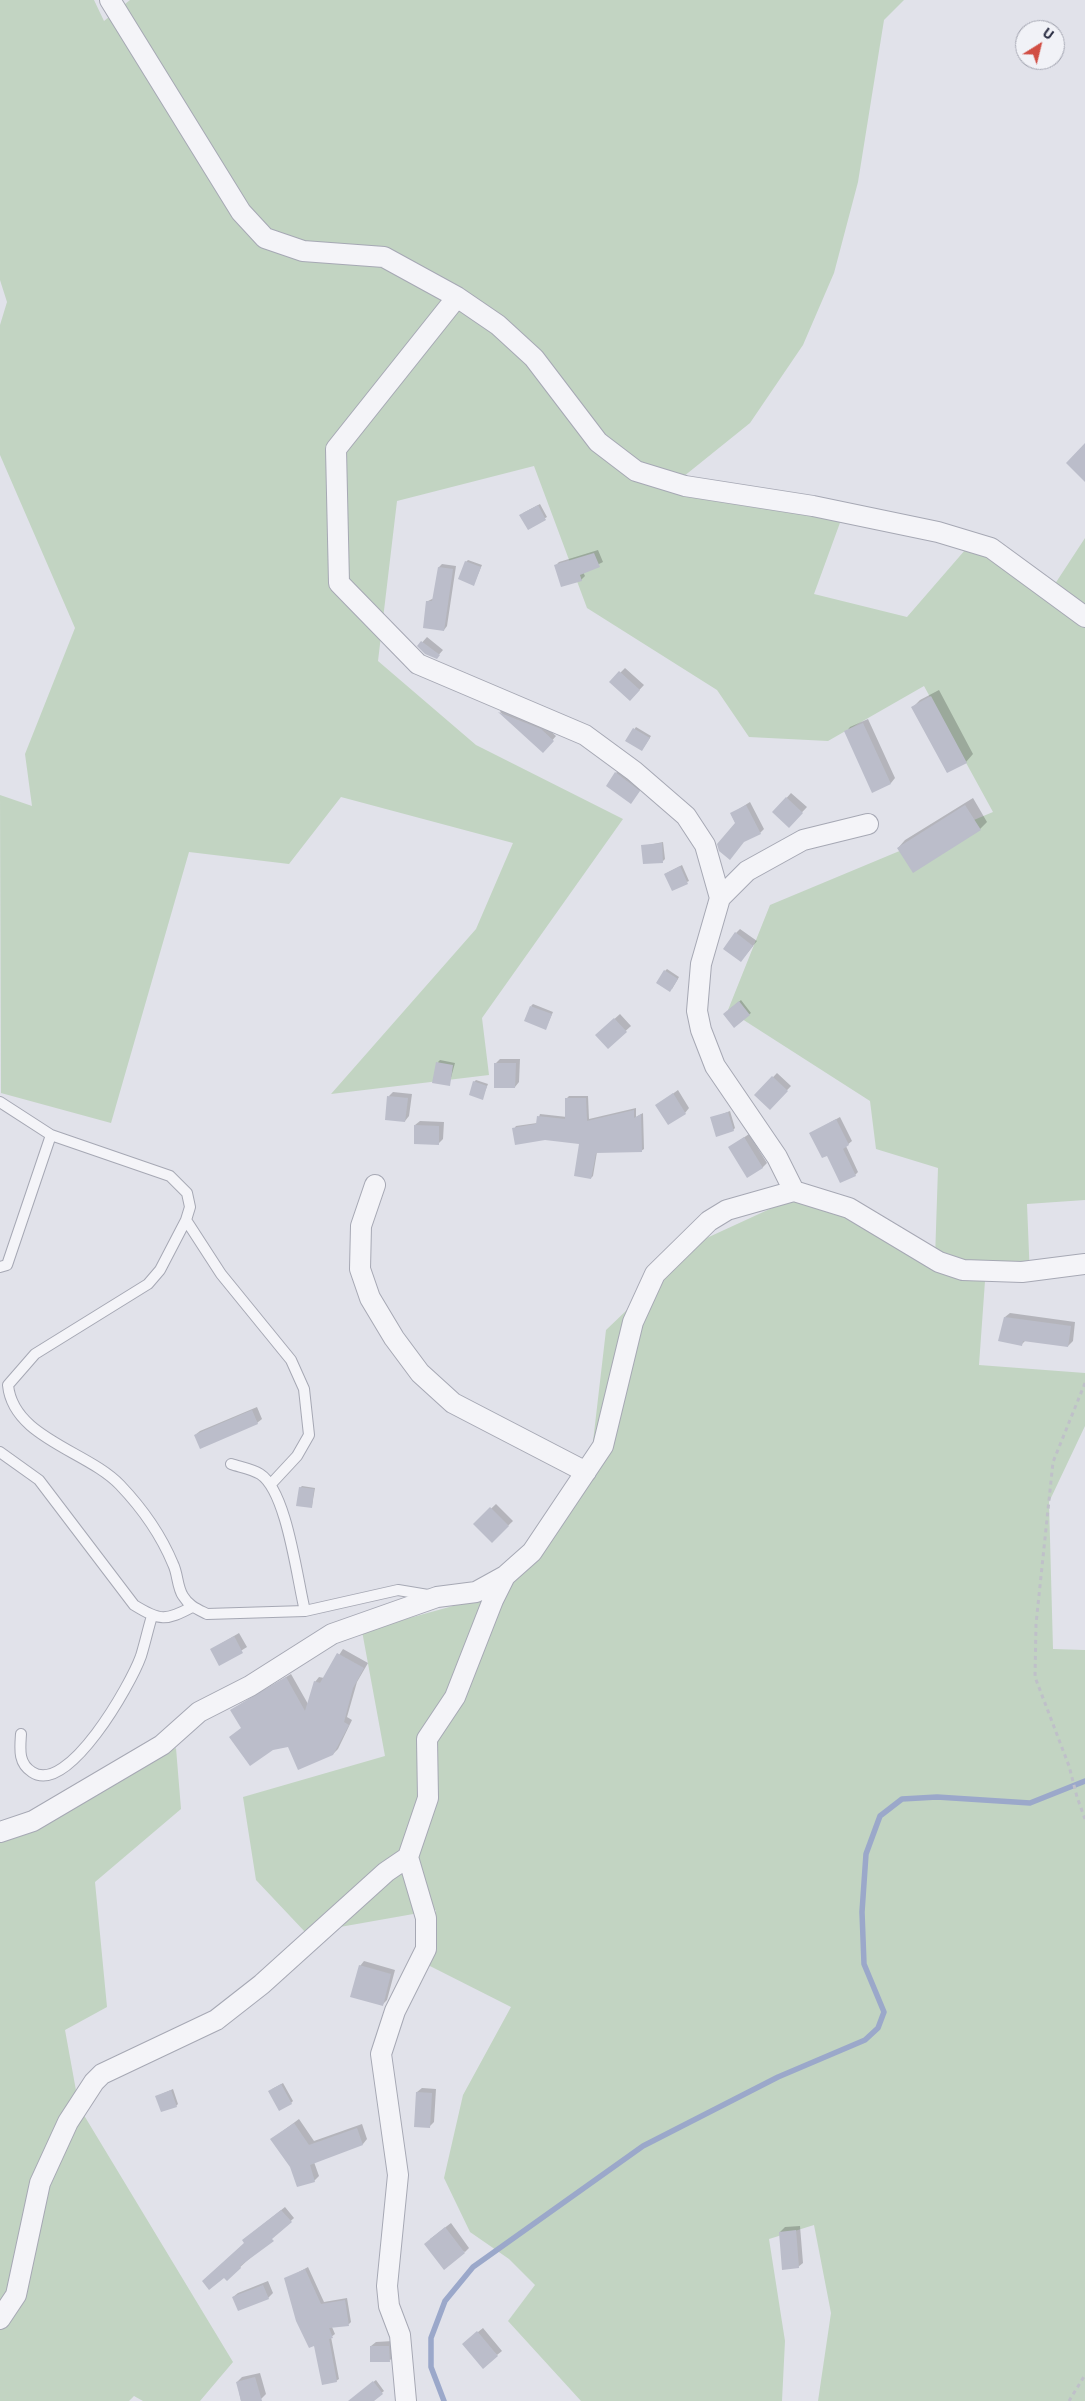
<!DOCTYPE html>
<html>
<head>
<meta charset="utf-8">
<style>
  body { margin:0 }
  #map { position:relative; width:1085px; height:2401px; overflow:hidden; background:#e1e2ea; font-family:"IBM Plex Sans",sans-serif }
  canvas { display:block }
  .north { position:absolute; left:1015px; top:20px; width:50px; height:50px; box-sizing:border-box; background:#f1f2f7; border:1px solid #a1a3af; border-radius:50%; rotate:36deg; font-size:14px; font-weight:700; line-height:20px; text-align:center; color:#292c42 }
  .north::after { content:''; display:block; margin:auto; width:18px; height:22px; background:#d14e44; clip-path:polygon(50% 0,100% 100%,50% 72%,0 100%) }
</style>
</head>
<body>
<div id="map">
<canvas width="1085" height="2401"></canvas>
<div class="north">U</div>
</div>
<script>
const c = document.querySelector('canvas').getContext('2d');
c.lineJoin = 'round';
function fillPath(path, color) { c.fillStyle = color; c.fill(path, 'evenodd'); }
function stroke(path, color, width, dash) { c.strokeStyle = color; c.lineWidth = width; c.lineCap = dash ? 'butt' : 'round'; c.setLineDash(dash || []); c.stroke(path); }
const green = new Path2D(`
  M0,0H94L104,21L130,0H904L884,20L858,182L834,273L803,345L750,423L673,485L845,509L814,594L907,617L972,542L1051,590L1085,538V1200L1027,1204L1030,1278L985,1281L979,1365L1085,1373V1426L1049,1502L1053,1649L1085,1650V2401H818L831,2313L814,2225L769,2239L785,2341L782,2401H581L508,2321L535,2285L509,2259L470,2232L444,2178L463,2095L511,2007L424,1963L436,1910L306,1933L256,1880L243,1797L385,1756L362,1631L493,1595L589,1476L606,1330L698,1242L798,1196L935,1259L938,1168L876,1149L870,1101L728,1010L770,905L993,812L924,686L828,741L749,737L717,690L587,608L534,466L397,501L378,661L476,745L623,819L482,1018L489,1075L331,1094L476,929L513,843L341,797L289,864L189,852L111,1123L1,1093L0,795L32,806L25,754L75,628L0,455V325L7,302L0,280Z
  M176,1748L181,1809L95,1882L107,2007L65,2030L79,2107L233,2362L200,2401H143L134,2396L129,2401H0V1827Z`);
const shadow = new Path2D(`
  M540,504L547,517L528,528L523,513Z
  M598,550L603,562L583,572L585,576L581,580L555,566L559,562Z
  M468,560L482,565L474,584L466,562Z
  M442,564L456,566L447,626L444,630L428,601L434,598L439,567Z
  M427,637L443,650L436,658L419,646Z
  M625,668L644,685L630,700L611,682Z
  M939,690L973,754L966,762L947,772L913,707L920,700Z
  M502,709L545,726L556,736L543,751L500,712Z
  M868,719L895,778L891,783L873,791L846,732L850,727Z
  M636,727L651,736L644,747L627,740Z
  M620,768L643,786L635,797L616,773Z
  M791,793L807,807L789,826L774,812Z
  M973,798L987,822L980,829L898,848L905,840Z
  M750,802L764,829L760,833L736,824L731,814Z
  M663,842L665,859L663,861L643,846Z
  M682,865L689,881L672,889L665,874Z
  M740,929L757,941L745,956L736,933Z
  M667,969L679,977L672,989L665,971Z
  M741,1000L751,1013L734,1026L724,1014Z
  M533,1004L553,1012L546,1028L531,1006Z
  M620,1014L631,1026L608,1047L602,1030Z
  M500,1059H520L519,1082L515,1087L496,1063Z
  M440,1060L455,1063L449,1085L438,1062Z
  M777,1073L791,1086L770,1108L756,1095Z
  M476,1080L488,1084L482,1099L474,1082Z
  M678,1090L689,1108L685,1113L657,1105Z
  M393,1092L412,1094L409,1116L405,1121L389,1096Z
  M569,1096H588L589,1119L636,1108V1117L643,1113L644,1149L641,1151L597,1152L593,1176L591,1178L581,1143L514,1129L516,1126L537,1123L540,1114L567,1117L566,1099Z
  M730,1111L735,1128L733,1130L712,1118Z
  M840,1117L852,1141L846,1146L858,1172L855,1175L828,1154L811,1133Z
  M420,1121L444,1122L443,1139L438,1144L415,1125Z
  M749,1134L767,1163L762,1168L730,1147Z
  M1010,1313L1075,1322L1073,1341L1068,1346L1026,1340L1021,1345L1005,1317Z
  M257,1407L262,1419L257,1423L195,1435L200,1431Z
  M302,1486L315,1488L312,1506L300,1488Z
  M496,1504L513,1521L492,1541L475,1524Z
  M239,1633L247,1647L220,1664L212,1649Z
  M343,1649L368,1663L357,1682L347,1717L352,1720L338,1749L333,1754L289,1746L242,1727L231,1710L291,1674L308,1704L315,1682L319,1677L324,1678Z
  M364,1961L395,1970L387,2000L382,2005L360,1966Z
  M283,2083L293,2101L291,2103L272,2089Z
  M422,2088L436,2089L434,2122L429,2127L417,2092Z
  M173,2089L178,2104L176,2106L157,2096Z
  M299,2119L314,2141L362,2124L367,2139L363,2144L314,2162L319,2176L314,2181L291,2167L272,2139Z
  M285,2207L294,2218L227,2279L247,2237Z
  M451,2223L469,2248L465,2252L430,2239Z
  M800,2226L803,2263L798,2267L780,2232L785,2227Z
  M308,2267L324,2302L347,2298L351,2322L349,2324L332,2327L335,2334L331,2337L339,2379L336,2381L315,2344L286,2279Z
  M268,2281L273,2293L268,2298L233,2297L238,2293Z
  M483,2328L502,2351L497,2355L468,2340Z
  M393,2341L395,2356L390,2360L371,2361V2346L376,2342Z
  M260,2373L266,2394L261,2399L241,2401L237,2382L242,2377Z
  M376,2380L384,2391L372,2401H360L358,2394Z`);
const stream = new Path2D(`
  M444,2401L431,2367V2338L445,2301L473,2267L643,2146L778,2077L865,2040L878,2028L884,2012L864,1964L862,1912L866,1854L880,1816L902,1799L937,1797L1030,1803L1085,1781`);
const building = new Path2D(`
  M1085,443V482L1066,463Z
  M538,505L546,520L528,530L519,515Z
  M594,553L600,567L580,575L582,581L561,587L554,565Z
  M465,561L481,567L474,586L458,579Z
  M438,567L453,569L444,631L423,628L426,601H432Z
  M421,641L440,655L437,659L425,654L417,646Z
  M619,671L640,690L630,701L609,682Z
  M931,696L967,763L947,773L911,707Z
  M498,712L541,729L554,741L543,753Z
  M863,723L891,784L872,793L844,731Z
  M633,728L650,738L642,751L625,741Z
  M615,772L640,791L631,804L606,786Z
  M786,797L803,813L789,828L772,812Z
  M746,805L761,834L744,842L730,860L719,851L717,844L735,823L730,813Z
  M965,805L981,830L913,873L897,848Z
  M662,843L663,863L643,864L641,845Z
  M680,866L688,884L672,891L664,874Z
  M735,932L753,946L741,962L723,949Z
  M664,970L678,979L670,992L656,983Z
  M739,1001L750,1015L734,1028L723,1014Z
  M530,1006L552,1014L546,1030L524,1021Z
  M614,1018L627,1032L608,1049L595,1035Z
  M436,1062L453,1065L450,1086L432,1083Z
  M494,1063H516L515,1088H494Z
  M772,1076L788,1091L770,1110L754,1095Z
  M473,1081L487,1086L483,1100L469,1095Z
  M673,1093L686,1114L668,1125L655,1105Z
  M387,1096L408,1098L405,1122L385,1120Z
  M565,1098H586L587,1121L634,1110V1118L641,1114L642,1152L596,1153L591,1179L574,1176L579,1144L545,1140L515,1145L512,1128L536,1124L537,1116L565,1119Z
  M728,1112L734,1131L716,1137L710,1117Z
  M836,1119L849,1145L843,1149L856,1176L840,1183L827,1156L822,1158L809,1133Z
  M414,1125L439,1126V1145L414,1144Z
  M744,1137L763,1168L747,1178L728,1147Z
  M1004,1317L1071,1326L1068,1347L1023,1341L1022,1346L998,1341Z
  M252,1410L258,1424L200,1449L194,1435Z
  M299,1487L314,1489L312,1508L296,1506Z
  M490,1507L509,1526L492,1543L473,1524Z
  M234,1636L243,1653L219,1666L210,1649Z
  M337,1653L364,1668L353,1688L344,1722L349,1725L333,1755L298,1770L288,1747L273,1750L250,1766L229,1737L241,1728L230,1710L286,1677L305,1711L314,1681L320,1683Z
  M359,1965L391,1974L383,2006L350,1997Z
  M281,2084L292,2104L279,2111L268,2091Z
  M171,2090L177,2107L161,2112L155,2096Z
  M416,2092L432,2093L430,2128L414,2127Z
  M294,2123L309,2145L357,2128L363,2145L310,2165L315,2182L297,2187L290,2167L270,2139Z
  M281,2210L292,2222L272,2239L274,2241L240,2266L241,2268L227,2281L224,2278L209,2290L202,2281L244,2243L242,2240Z
  M445,2227L465,2253L444,2270L424,2244Z
  M796,2230L799,2268L782,2270L779,2232Z
  M305,2269L321,2304L345,2300L349,2326L329,2328L333,2338L329,2339L337,2382L322,2385L314,2346L309,2348L296,2321L284,2278Z
  M263,2285L269,2299L238,2311L232,2297Z
  M477,2331L498,2356L483,2369L462,2344Z
  M370,2346H389L390,2362H370Z
  M255,2377L262,2401H241L236,2382Z
  M373,2381L383,2394L374,2401H348Z`);
const path = new Path2D(`
  M1085,1383L1053,1462L1036,1624L1035,1677L1069,1766L1077,1797L1085,1819
  M1069,2401L1085,2375`);
const lane = new Path2D(`
  M0,1102L51,1135L170,1176L187,1193L190,1207L186,1220L160,1270L148,1284L35,1354L8,1385C13,1438 88,1451 120,1485C141,1507 161,1535 173,1564C178,1574 177,1587 183,1596C189,1606 197,1609 207,1614L305,1611L398,1590L428,1595
  M186,1220L221,1274L291,1360L304,1389L309,1435L297,1456L271,1484
  M0,1267L7,1265L51,1135
  M0,1452L39,1480L134,1605C160,1621 166,1621 192,1607
  M231,1464C240,1467 252,1469 260,1474C287,1491 297,1579 305,1611
  M21,1734C20,1749 18,1763 32,1772C68,1796 131,1684 141,1656C145,1643 148,1629 152,1616`);
const street = new Path2D(`
  M110,0L241,212L265,238L303,251L384,257L457,297L498,325L534,358L598,442L636,471L685,486L813,506L938,532L991,548L1085,617
  M457,297L336,449L339,583L418,664L585,735L634,771L686,816L705,845L720,898
  M375,1185L361,1226L360,1269L370,1298L394,1338L420,1373L453,1403L586,1472
  M794,1191L777,1157L715,1066L701,1030L697,1011L701,964L720,898L747,871L803,840L868,824
  M0,1832L33,1821L162,1745L199,1712L250,1686L332,1634L437,1597L476,1592L505,1576L532,1552L603,1446L633,1322L655,1274L709,1221L727,1210L794,1191L849,1208L939,1262L963,1270L1022,1272L1085,1264
  M0,2319L16,2295L40,2183L68,2122L94,2082L102,2074L216,2020L262,1984L386,1872L408,1857L428,1798L427,1739L455,1697L493,1600L505,1576
  M406,2401L400,2335L389,2306L387,2286L398,2175L381,2054L395,2011L426,1949V1918L408,1857`);
fillPath(green, '#c2d4c2');
fillPath(shadow, '#0003');
stroke(stream, '#9ba8ca', 5.5);
fillPath(building, '#bbbdca');
stroke(lane, '#a6a8b4', 12);
stroke(street, '#a6a8b4', 22);
stroke(path, '#bfc0c9', 3, [4, 4]);
stroke(lane, '#f4f4f8', 10);
stroke(street, '#f4f4f8', 20);
</script>
</body>
</html>
